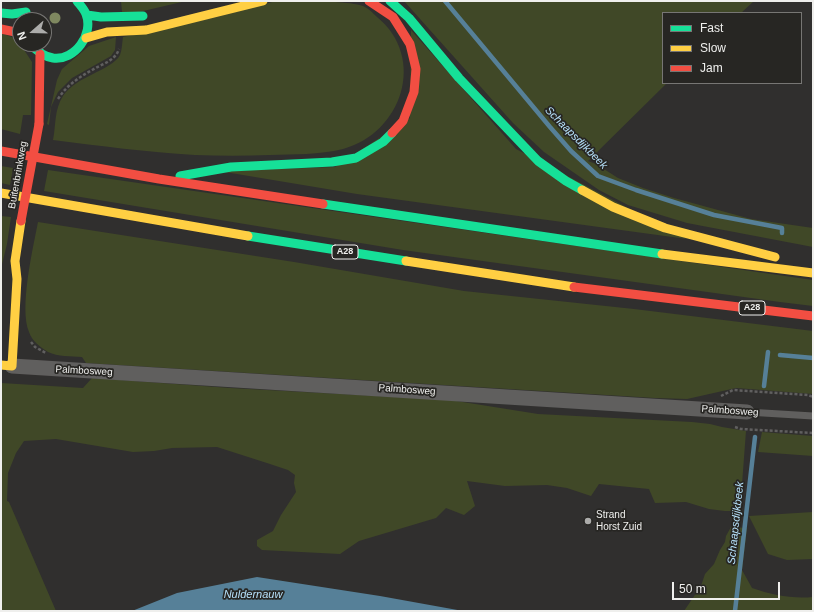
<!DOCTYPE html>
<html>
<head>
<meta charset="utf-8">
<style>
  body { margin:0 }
  #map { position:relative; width:814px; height:612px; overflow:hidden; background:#302f2e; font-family:Helvetica,sans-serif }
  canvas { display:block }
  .frame { position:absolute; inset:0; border:2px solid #efefed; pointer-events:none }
  .legend { position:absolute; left:662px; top:12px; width:140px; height:72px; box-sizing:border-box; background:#272623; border:1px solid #777674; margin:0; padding:5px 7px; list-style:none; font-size:12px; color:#efefed }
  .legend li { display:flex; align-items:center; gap:8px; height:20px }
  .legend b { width:20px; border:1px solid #777674 }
  .north { position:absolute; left:12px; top:12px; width:40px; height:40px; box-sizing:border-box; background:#272623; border:1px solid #777674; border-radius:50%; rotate:250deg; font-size:11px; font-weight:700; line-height:16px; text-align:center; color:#efefed }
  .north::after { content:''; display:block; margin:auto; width:14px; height:18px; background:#acacaa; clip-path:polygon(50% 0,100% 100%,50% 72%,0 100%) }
  .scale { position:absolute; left:672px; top:582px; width:108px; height:18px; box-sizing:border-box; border:2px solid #efefed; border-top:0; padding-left:5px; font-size:12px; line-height:14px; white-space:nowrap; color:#efefed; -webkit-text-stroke:3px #272623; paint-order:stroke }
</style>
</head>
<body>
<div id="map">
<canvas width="814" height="612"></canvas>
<div class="frame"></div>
<ul class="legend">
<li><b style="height:5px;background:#16e098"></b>Fast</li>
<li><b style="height:5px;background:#ffcf43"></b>Slow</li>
<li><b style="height:5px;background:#f24e42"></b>Jam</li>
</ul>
<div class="north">N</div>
<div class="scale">50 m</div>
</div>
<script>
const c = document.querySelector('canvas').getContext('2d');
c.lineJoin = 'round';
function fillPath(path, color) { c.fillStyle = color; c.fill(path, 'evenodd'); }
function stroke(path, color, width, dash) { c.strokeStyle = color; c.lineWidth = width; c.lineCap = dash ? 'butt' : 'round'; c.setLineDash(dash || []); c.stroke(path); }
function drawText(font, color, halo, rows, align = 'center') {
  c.font = font + ' Helvetica,sans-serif'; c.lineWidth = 3.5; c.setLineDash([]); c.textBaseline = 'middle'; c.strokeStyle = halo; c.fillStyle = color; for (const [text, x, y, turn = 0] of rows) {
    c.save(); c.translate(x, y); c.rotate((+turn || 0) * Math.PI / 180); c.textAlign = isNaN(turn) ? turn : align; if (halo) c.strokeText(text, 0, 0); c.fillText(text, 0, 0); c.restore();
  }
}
const green = new Path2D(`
  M121,1H186L139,12H122Z
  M276,1C297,1 346,0 363,6C368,8 373,13 377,17C427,58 402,133 343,149C319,155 294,154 270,155C245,156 220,156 195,155C147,152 100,146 53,140C56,125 54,110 63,96C76,76 111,71 120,55C122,50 122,43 123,37L217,17Z
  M404,1H754L741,13H663V83H667L588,161L596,164L618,178L643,188L674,198L751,219L813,228V247L687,223L628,205L599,190L544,152L513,123Z
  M411,30L516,149L687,239L357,194L219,171L335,167L410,118Z
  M1,33L17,39L32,62L31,115H23L20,134L1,129Z
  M116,37L115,50L111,56L72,78L58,92L51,107L49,125L47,124L57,80L62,69L89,46Z
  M1,166L13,168L10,185L1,183Z
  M48,170L813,280V306L780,302L403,250L44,191Z
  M1,216L11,217L7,244L1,268Z
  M38,222L294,262L464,291L634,309L813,331V394L736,388L687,399L655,398L86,363L82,357C71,356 58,357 48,352C40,347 32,341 29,332C19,308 33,248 38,222Z
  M92,378L230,388L450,400L538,414L692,422L710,424L722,427L746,431L740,511H725L709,509L686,502L655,503L649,489L599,484L591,496L567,488L547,485L505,486L467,481L475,506L464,515L446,508L436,518L359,541L340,554L262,550L257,546V540L273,531L281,515L296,492L294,483L295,475L288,470L270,464L217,447L172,448L154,451L133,452L56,439L24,441L16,453L8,473L7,501L9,502L56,611H1V383L83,388Z
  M762,432L813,436V456L758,452Z
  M813,512V559L787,560L768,554L749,516Z
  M731,527L747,528L742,570L752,588C772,595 792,599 813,597V611H684L701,586L705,574L714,564L720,550L725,542L726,536Z`);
const water = new Path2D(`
  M257,577L380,596L463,611H132L177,593Z`);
const stream = new Path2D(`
  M445,1L550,127L571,151L598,176L636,190L714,215L782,228V233
  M780,355L813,358
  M764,386L768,352
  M735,611L755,437`);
const path = new Path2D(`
  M58,99C66,86 78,78 92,70C102,64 115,61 119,49
  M31,342L35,347L46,353
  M721,396L733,390L808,395L813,397
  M735,427L741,429L813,433`);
const lane = new Path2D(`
  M747,412L813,416`);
const street = new Path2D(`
  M12,366L747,412`);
const fast = new Path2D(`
  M390,1L409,18L459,78L538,161L566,181L582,190
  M1,13L12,14L26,12
  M87,15L101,17L143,16
  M29,44C37,50 42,56 53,58C75,61 94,34 86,14C84,9 80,5 77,1
  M180,176L231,167L332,162L356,158L383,142L392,133
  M323,204L662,254
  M248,236L406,261`);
const slow = new Path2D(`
  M86,38L107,32L146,30L263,1
  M582,190L613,207L665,228L775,257
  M1,193L248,236
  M662,254L813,273
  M406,261L574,287
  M1,365L12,366L17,279L15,261L21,221`);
const jam = new Path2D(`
  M369,1L393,17L410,44L416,69L414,92L403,121L392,133
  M1,29L20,33
  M39,124L40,54
  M1,151L159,179L323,204
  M574,287L813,316`);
const jamBridge = new Path2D(`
  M21,221L39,124`);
const trees = [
  [55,18]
];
const markers = [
  [588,521,4,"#acacaa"]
];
const shields = [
  [345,252,26],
  [752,308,26]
];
const shieldNames = [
  ["A28",345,252],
  ["A28",752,308]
];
const streetNames = [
  ["Buitenbrinkweg",18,175,-80],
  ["Palmbosweg",84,371,3],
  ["Palmbosweg",407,390,4],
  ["Palmbosweg",730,411,4]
];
const poiNames = [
  ["Strand",596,515],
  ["Horst Zuid",596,527]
];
const waterNames = [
  ["Schaapsdijkbeek",576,138,45],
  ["Schaapsdijkbeek",736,523,-84],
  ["Nuldernauw",253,595]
];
fillPath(green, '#404827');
fillPath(water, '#568098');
stroke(stream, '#568098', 4.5);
stroke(path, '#605f5f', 2.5, [3, 2]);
stroke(lane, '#605f5e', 7);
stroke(street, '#605f5e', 15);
stroke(fast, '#16e098', 9);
stroke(slow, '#ffcf43', 9);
stroke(jam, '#f24e42', 9);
stroke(jamBridge, '#f24e42', 9);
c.fillStyle = '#7f8860';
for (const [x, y] of trees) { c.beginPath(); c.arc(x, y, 5.5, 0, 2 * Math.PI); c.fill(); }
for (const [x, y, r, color] of markers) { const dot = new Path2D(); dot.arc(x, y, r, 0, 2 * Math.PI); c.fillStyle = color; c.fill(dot); stroke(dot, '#272623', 1.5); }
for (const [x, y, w] of shields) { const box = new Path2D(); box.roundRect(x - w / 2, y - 7, w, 14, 3); c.fillStyle = '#272623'; c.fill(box); stroke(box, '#efefed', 1); }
drawText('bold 9px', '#efefed', null, shieldNames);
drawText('10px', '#efefed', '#272623', streetNames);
drawText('10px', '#efefed', '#272623', poiNames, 'left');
drawText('italic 11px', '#b5e0fa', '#272623', waterNames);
</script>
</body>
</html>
